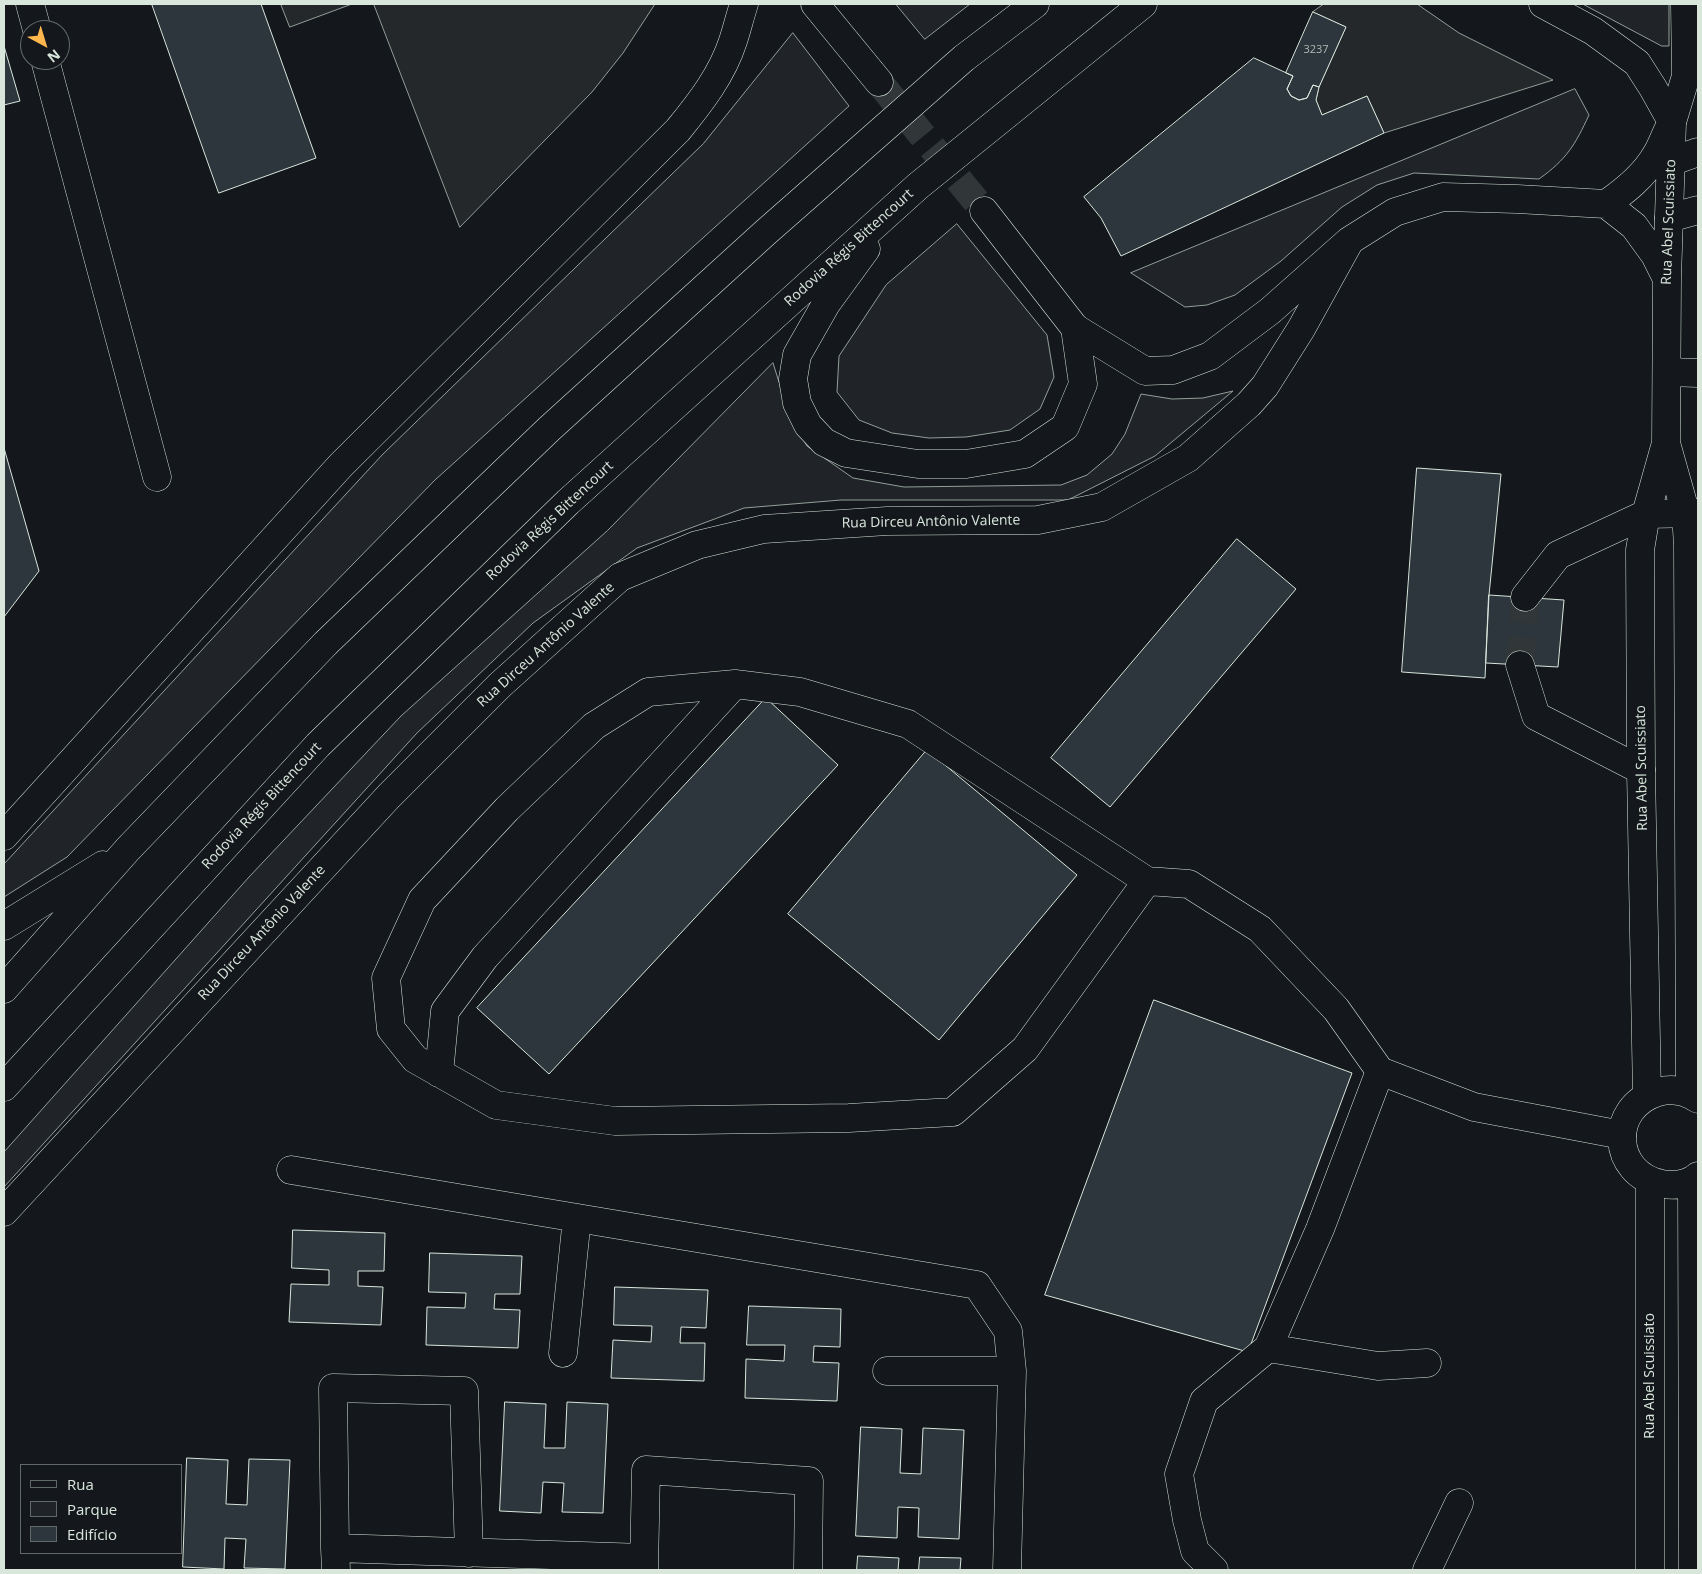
<!DOCTYPE html>
<html>
<head>
<meta charset="utf-8">
<style>
  body { margin:0 }
  #map { position:relative; width:1702px; height:1574px; overflow:hidden; background:#14181c; font-family:"Open Sans",sans-serif }
  canvas { display:block }
  .frame { position:absolute; inset:0; border:5px solid #d8e6dc; pointer-events:none }
  .legend { position:absolute; left:20px; top:1464px; width:162px; height:90px; box-sizing:border-box; background:#14181c; border:1px solid #626a69; margin:0; padding:6px 9px; list-style:none; font-size:15px; color:#d8e6dc }
  .legend li { display:flex; align-items:center; gap:10px; height:25px }
  .legend b { width:25px; border:1px solid #626a69 }
  .north { position:absolute; left:20px; top:20px; width:50px; height:50px; box-sizing:border-box; background:#14181c; border:1px solid #626a69; border-radius:50%; rotate:141deg; font-size:14px; font-weight:700; line-height:20px; text-align:center; color:#d8e6dc }
  .north::after { content:''; display:block; margin:auto; width:18px; height:22px; background:#ffb74d; clip-path:polygon(50% 0,100% 100%,50% 72%,0 100%) }
</style>
</head>
<body>
<div id="map">
<canvas width="1702" height="1574"></canvas>
<div class="frame"></div>
<ul class="legend">
<li><b style="height:6px;background:#14181c"></b>Rua</li>
<li><b style="height:14px;background:#202428"></b>Parque</li>
<li><b style="height:14px;background:#2c363c"></b>Edifício</li>
</ul>
<div class="north">N</div>
</div>
<script>
const c = document.querySelector('canvas').getContext('2d');
c.lineJoin = 'round';
function fillPath(path, color) { c.fillStyle = color; c.fill(path, 'evenodd'); }
function stroke(path, color, width, dash) { c.strokeStyle = color; c.lineWidth = width; c.lineCap = dash ? 'butt' : 'round'; c.setLineDash(dash || []); c.stroke(path); }
function drawText(font, color, halo, rows, align = 'center') {
  c.font = font + ' "Open Sans",sans-serif'; c.lineWidth = 4; c.setLineDash([]); c.textBaseline = 'middle'; c.strokeStyle = halo; c.fillStyle = color; for (const [text, x, y, turn = 0] of rows) {
    c.save(); c.translate(x, y); c.rotate((+turn || 0) * Math.PI / 180); c.textAlign = isNaN(turn) ? turn : align; if (halo) c.strokeText(text, 0, 0); c.fillText(text, 0, 0); c.restore();
  }
}
const green = new Path2D(`
  M896,4H970L925,39Z
  M1583,4H1669V46H1662Z
  M793,33L849,106L435,480L67,857L4,897V864L383,454L703,144Z
  M1575,89L1589,115C1575,145 1567,159 1539,179L1414,173L1377,185L1342,207L1281,261L1235,295L1207,305L1185,307L1131,273Z
  M957,224L1047,335L1054,377L1040,409L1010,430L966,437L929,438L892,433L859,420L837,392L839,356L886,285Z
  M773,363L790,417L807,446L853,478L904,487L1061,485L1087,475L1112,454L1125,434L1141,394L1172,399L1203,398L1233,391L1155,456L1068,500H841L744,508L637,548L533,623L417,733L4,1187V1152L249,877L401,716L607,531Z`);
const parking = new Path2D(`
  M281,4H352L290,27Z
  M374,4H655L623,53L592,92L460,227Z
  M1324,4H1417L1459,33L1553,80L1384,133L1367,96L1322,115L1316,100L1319,87L1346,27L1313,12Z`);
const building = new Path2D(`
  M152,4H261L316,158L219,193Z
  M1313,12L1346,27L1319,87L1313,85L1307,98L1299,100L1291,96L1287,89L1293,76L1286,73Z
  M4,46L20,101L4,105Z
  M1254,58L1293,76L1287,89L1291,96L1299,100L1307,98L1313,85L1319,87L1316,100L1322,115L1367,96L1384,133L1121,256L1101,218L1084,197Z
  M4,448L39,571L4,617Z
  M1417,468L1501,474L1489,595L1485,678L1402,672Z
  M1237,539L1296,589L1110,807L1051,758Z
  M1489,595L1564,600L1558,667L1486,663Z
  M766,698L838,765L549,1074L477,1008Z
  M927,750L1077,875L939,1040L788,914Z
  M1154,1000L1352,1073L1248,1352L1045,1295Z
  M293,1230L385,1233L384,1271H358V1286L383,1287L381,1325L289,1322L291,1284L329,1285V1270L292,1268Z
  M430,1253L522,1256L520,1294H495L494,1309L520,1310L518,1348L426,1345L427,1307L465,1308L466,1293L429,1292Z
  M615,1287L708,1290L706,1328L681,1327L680,1343H705L704,1381L611,1378L613,1340L651,1342L652,1326L614,1325Z
  M749,1306L841,1309L840,1347L814,1346L813,1362L839,1363L837,1401L745,1398L746,1359L784,1361L785,1345H747Z
  M505,1402L546,1404L544,1448H565L567,1402L608,1404L603,1513L562,1512L564,1483L543,1482L541,1513L500,1511Z
  M861,1427L902,1429L900,1473L921,1474L923,1428L964,1430L959,1539L918,1537L919,1508L898,1507L897,1538L856,1536Z
  M187,1458L228,1460L226,1504L247,1505L249,1459L290,1460L285,1569L244,1568L246,1539L225,1538L224,1569L183,1567Z
  M858,1556L899,1558L898,1570H857Z
  M920,1557L961,1558L960,1570H919Z`);
const minorTunnel = new Path2D(`
  M1520,665L1525,597`);
const highwayTunnel = new Path2D(`
  M879,82L984,211`);
const minor = new Path2D(`
  M30,4L37,30
  M45,60L157,477
  M1670,162L1698,152
  M1669,218L1698,210
  M1667,372L1698,373
  M1525,597L1558,555L1646,514L1698,513
  M1520,665L1536,716L1641,770
  M1147,881L1025,1049L953,1112L849,1118L615,1121L496,1105L415,1059L391,1029L386,978L422,900L507,809L594,726L648,692L735,684L800,692L908,724L1147,881L1189,884L1260,929L1336,1009L1380,1071L1474,1107L1622,1135
  M439,1073L445,1011L485,957L735,684
  M291,1170L977,1285L1008,1331L1012,1371L1007,1570
  M4,1212L389,796L500,685L620,577L697,545L764,529L887,521L1038,520L1102,507L1188,458L1249,404L1265,386L1301,329L1348,244
  M1268,1348L1378,1366L1427,1363
  M563,1353L577,1218
  M887,1371H1012
  M335,1548L333,1388L464,1391L469,1553
  M336,1570L335,1548L644,1558
  M644,1570L646,1470L809,1481L808,1570
  M1214,1570L1195,1551L1187,1520L1179,1474L1204,1401L1268,1348L1320,1229L1380,1071
  M1427,1570L1459,1503`);
const major = new Path2D(`
  M1606,204C1625,191 1644,176 1656,155C1661,147 1664,138 1668,130
  M1075,328L1145,371L1173,370L1210,356L1270,311L1349,241L1395,212L1443,197L1517,199L1606,204L1634,226L1655,255L1667,279
  M1666,443L1686,514L1688,545L1690,1093
  M1647,1096L1641,770L1640,550L1646,514L1666,443L1667,279L1672,122L1686,76L1685,4
  M1698,1099C1686,1091 1672,1088 1658,1092C1608,1107 1611,1174 1662,1184C1675,1186 1688,1185 1698,1176
  M1692,1181L1693,1570
  M1650,1570V1182`);
const highway = new Path2D(`
  M815,4L879,82
  M1543,4L1593,31L1637,63L1653,88L1672,122
  M866,249L826,304L797,355L793,379L797,403L808,425L824,442L846,453L918,464H966L1025,454L1065,427L1083,384L1075,328L984,211
  M4,836L341,465L678,130C700,103 722,75 733,41C737,29 740,16 744,4
  M4,926L103,865
  M4,989L128,849L326,643L549,429L766,232L964,58L1035,4
  M4,1087L318,745L568,502L918,186L1143,4`);
const numberNames = [
  ["3237",1316,50]
];
const streetNames = [
  ["Rua Abel Scuissiato",1669,222,-88],
  ["Rodovia Régis Bittencourt",849,248,-42],
  ["Rodovia Régis Bittencourt",550,521,-43],
  ["Rua Dirceu Antônio Valente",931,522,-1],
  ["Rua Dirceu Antônio Valente",546,645,-42],
  ["Rua Abel Scuissiato",1642,768,-91],
  ["Rodovia Régis Bittencourt",262,806,-47],
  ["Rua Dirceu Antônio Valente",262,933,-47],
  ["Rua Abel Scuissiato",1650,1376,-90]
];
fillPath(green, '#202428');
stroke(green, '#939e99', 1);
fillPath(parking, '#24282b');
stroke(parking, '#939e99', 1);
fillPath(building, '#2c363c');
stroke(building, '#d8e6dc', 1);
stroke(minorTunnel, '#313739', 28, [28, 14]);
stroke(highwayTunnel, '#313739', 28, [28, 14]);
stroke(minor, '#d8e6dc', 29);
stroke(major, '#d8e6dc', 29);
stroke(highway, '#d8e6dc', 29);
stroke(minor, '#14181c', 28);
stroke(major, '#14181c', 28);
stroke(highway, '#14181c', 28);
drawText('11px', '#adbab4', null, numberNames);
drawText('14px', '#d8e6dc', '#14181c', streetNames);
</script>
</body>
</html>
